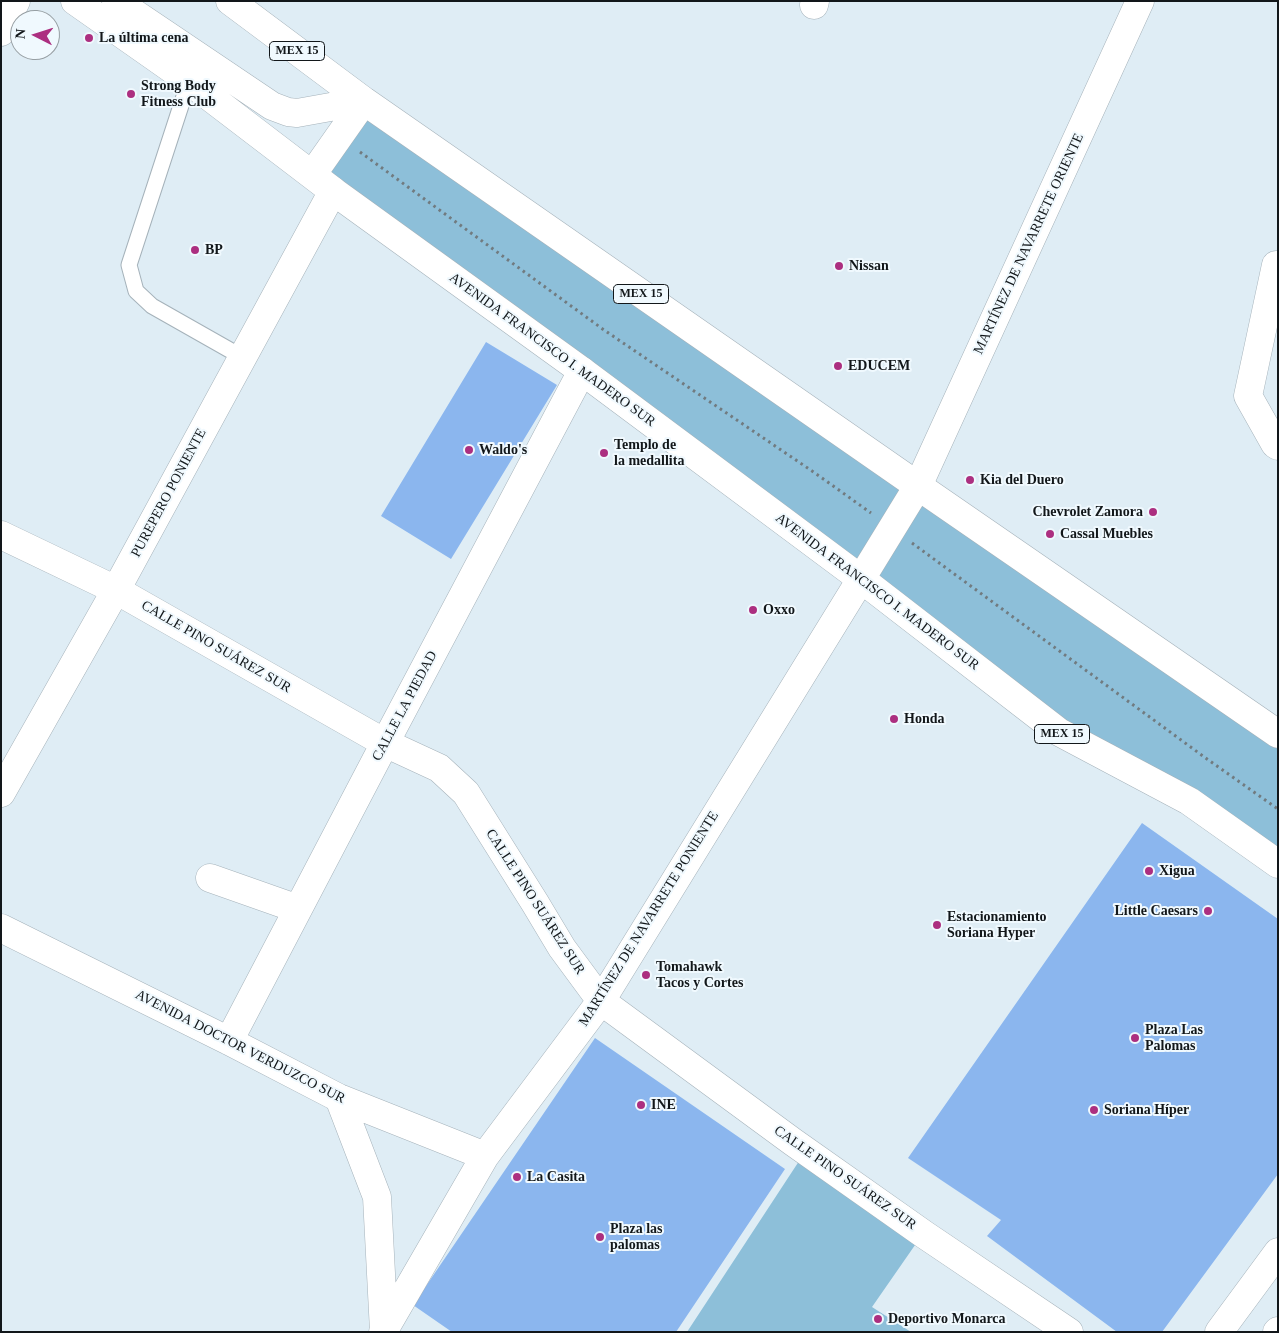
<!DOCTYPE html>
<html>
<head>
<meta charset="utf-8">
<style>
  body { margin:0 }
  #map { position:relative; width:1279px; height:1333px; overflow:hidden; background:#dfedf5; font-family:Georgia,serif }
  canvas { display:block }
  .frame { position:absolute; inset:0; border:2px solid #12171a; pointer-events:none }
  .north { position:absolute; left:10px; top:10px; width:50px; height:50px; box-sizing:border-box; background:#f0f9fe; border:1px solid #979fa3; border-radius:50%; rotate:275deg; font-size:14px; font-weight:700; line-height:20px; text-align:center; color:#12171a }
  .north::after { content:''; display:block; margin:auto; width:18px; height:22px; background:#ac2f80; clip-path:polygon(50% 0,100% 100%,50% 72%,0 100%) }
</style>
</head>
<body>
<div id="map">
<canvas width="1279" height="1333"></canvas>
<div class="frame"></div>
<div class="north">N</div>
</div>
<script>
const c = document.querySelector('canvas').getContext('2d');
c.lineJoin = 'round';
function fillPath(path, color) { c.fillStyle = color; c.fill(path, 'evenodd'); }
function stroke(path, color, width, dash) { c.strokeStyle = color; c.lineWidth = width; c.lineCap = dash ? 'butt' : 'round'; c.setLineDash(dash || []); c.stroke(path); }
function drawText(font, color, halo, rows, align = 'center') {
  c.font = font + ' Georgia,serif'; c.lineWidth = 4; c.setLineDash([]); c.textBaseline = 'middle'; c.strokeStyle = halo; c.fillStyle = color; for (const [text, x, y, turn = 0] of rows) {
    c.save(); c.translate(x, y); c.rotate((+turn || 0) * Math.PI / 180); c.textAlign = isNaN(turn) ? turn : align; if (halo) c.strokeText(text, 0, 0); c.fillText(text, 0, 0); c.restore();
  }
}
const green = new Path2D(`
  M369,115L917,489L1278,749V848L1062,725L329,172Z
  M805,1152L922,1235L872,1307L911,1332H687Z`);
const building = new Path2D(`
  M486,342L557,385L451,559L381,516Z
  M1142,823L1278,919V1174L1162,1332H1117L987,1236L1001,1220L908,1158Z
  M595,1038L785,1169L676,1332H452L413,1305Z`);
const path = new Path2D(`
  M360,152L604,330L815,473L871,513
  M912,543L1207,759L1278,809`);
const service = new Path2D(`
  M189,81L129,265L136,291L152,306L242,357`);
const minor = new Path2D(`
  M814,5L815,1
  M1,32L16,1
  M1278,265H1276L1248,396L1275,444L1278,446
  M1,535L116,590L385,743L439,768L466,793L535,903L562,948L601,1001L793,1142L925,1235L1069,1332
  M1,793L116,590L333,191
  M210,878L298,909
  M1,928L229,1041L339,1098L485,1156
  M229,1041L385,743L582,371
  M339,1098L377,1197L384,1331
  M383,1332L485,1156L601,1001L861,579
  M1219,1332L1278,1252
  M1277,1332L1278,1331`);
const tertiary = new Path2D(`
  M861,579L918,486L1140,1`);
const primary = new Path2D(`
  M75,1L189,81L333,191L582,371L861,579L1059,732L1189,801L1278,864
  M116,1L272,106L288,112L297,113L364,101
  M230,1L364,101L918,486L1278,734
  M312,175L364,101`);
const markers = [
  [89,38,5,"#ac2f80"],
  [131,94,5,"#ac2f80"],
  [195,250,5,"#ac2f80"],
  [839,266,5,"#ac2f80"],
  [838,366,5,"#ac2f80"],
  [469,450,5,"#ac2f80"],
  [604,453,5,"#ac2f80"],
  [970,480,5,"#ac2f80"],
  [1153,512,5,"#ac2f80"],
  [1050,534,5,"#ac2f80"],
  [753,610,5,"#ac2f80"],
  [894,719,5,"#ac2f80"],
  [1149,871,5,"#ac2f80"],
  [1208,911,5,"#ac2f80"],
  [937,925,5,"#ac2f80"],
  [646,975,5,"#ac2f80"],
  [1135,1038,5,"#ac2f80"],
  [641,1105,5,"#ac2f80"],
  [1094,1110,5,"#ac2f80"],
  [517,1177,5,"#ac2f80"],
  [600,1237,5,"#ac2f80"],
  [878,1319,5,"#ac2f80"]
];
const shields = [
  [297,51,55],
  [641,294,55],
  [1062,734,55]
];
const shieldNames = [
  ["MEX 15",297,51],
  ["MEX 15",641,294],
  ["MEX 15",1062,734]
];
const poiNames = [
  ["La última cena",99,38],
  ["Strong Body",141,86],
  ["Fitness Club",141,102],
  ["BP",205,250],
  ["Nissan",849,266],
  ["EDUCEM",848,366],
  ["Templo de",614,445],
  ["la medallita",614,461],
  ["Waldo's",479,450],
  ["Kia del Duero",980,480],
  ["Chevrolet Zamora",1143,512,"right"],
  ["Cassal Muebles",1060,534],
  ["Oxxo",763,610],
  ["Honda",904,719],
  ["Xigua",1159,871],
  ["Little Caesars",1198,911,"right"],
  ["Estacionamiento",947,917],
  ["Soriana Hyper",947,933],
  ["Tomahawk",656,967],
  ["Tacos y Cortes",656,983],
  ["Plaza Las",1145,1030],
  ["Palomas",1145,1046],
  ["INE",651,1105],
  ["Soriana Híper",1104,1110],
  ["La Casita",527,1177],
  ["Plaza las",610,1229],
  ["palomas",610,1245],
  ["Deportivo Monarca",888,1319]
];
const streetNames = [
  ["MARTÍNEZ DE NAVARRETE ORIENTE",1029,244,-65],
  ["AVENIDA FRANCISCO I. MADERO SUR",552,350,36],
  ["PUREPERO PONIENTE",169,493,-62],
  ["AVENIDA FRANCISCO I. MADERO SUR",877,592,37],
  ["CALLE PINO SUÁREZ SUR",216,647,30],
  ["CALLE LA PIEDAD",405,706,-62],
  ["CALLE PINO SUÁREZ SUR",535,902,57],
  ["MARTÍNEZ DE NAVARRETE PONIENTE",649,919,-58],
  ["AVENIDA DOCTOR VERDUZCO SUR",240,1047,27],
  ["CALLE PINO SUÁREZ SUR",845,1178,35]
];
fillPath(green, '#8dbfd9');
fillPath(building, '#8bb6ee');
stroke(service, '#a5b2ba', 17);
stroke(minor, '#a5b2ba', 29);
stroke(tertiary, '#a5b2ba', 29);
stroke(primary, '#a5b2ba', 29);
stroke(path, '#717b80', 3, [2.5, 4]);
stroke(service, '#fff', 15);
stroke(minor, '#fff', 28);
stroke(tertiary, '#fff', 28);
stroke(primary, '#fff', 28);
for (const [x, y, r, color] of markers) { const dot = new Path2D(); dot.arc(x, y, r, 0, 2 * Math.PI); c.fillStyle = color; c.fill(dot); stroke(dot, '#f0f9fe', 2); }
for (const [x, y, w] of shields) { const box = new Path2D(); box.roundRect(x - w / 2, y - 9.5, w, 19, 4); c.fillStyle = '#f0f9fe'; c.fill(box); stroke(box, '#12171a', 1); }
drawText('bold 12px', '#12171a', null, shieldNames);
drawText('bold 14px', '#12171a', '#f0f9fe', poiNames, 'left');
drawText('14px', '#12171a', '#f0f9fe', streetNames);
</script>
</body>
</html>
